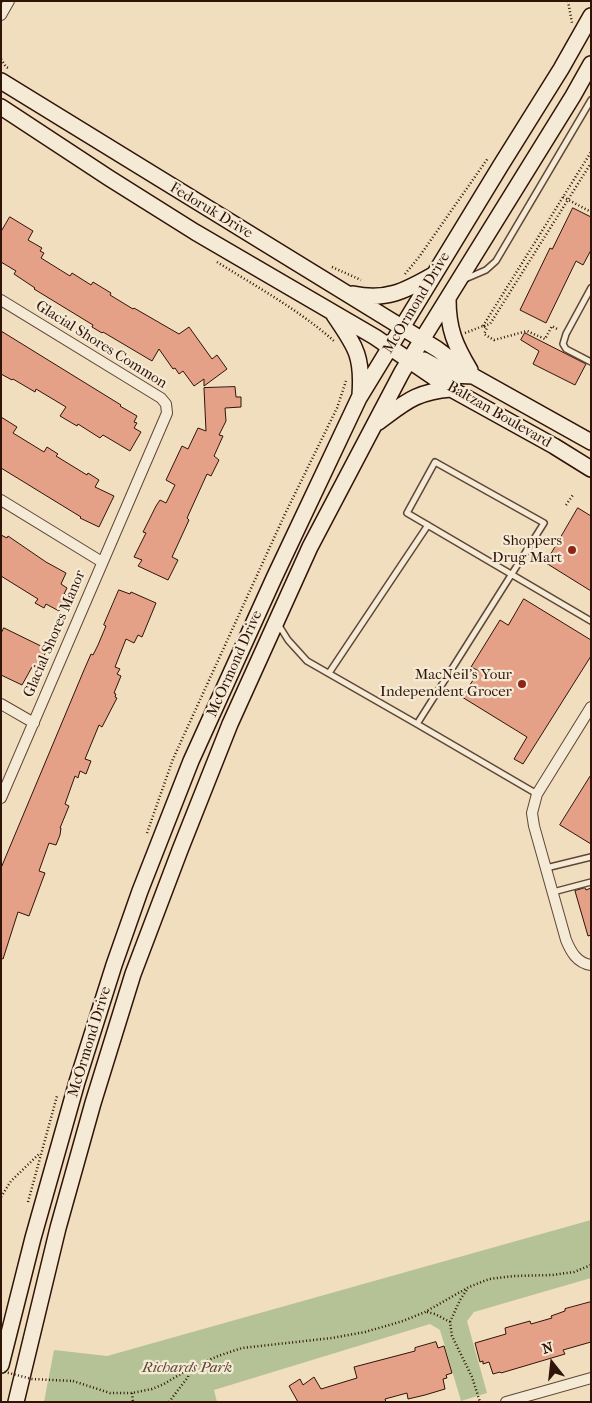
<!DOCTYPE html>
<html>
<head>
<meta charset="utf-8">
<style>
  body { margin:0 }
  #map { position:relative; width:592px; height:1403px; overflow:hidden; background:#f0debf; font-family:"IM FELL French Canon",serif }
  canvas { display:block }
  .frame { position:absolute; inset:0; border:2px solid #301408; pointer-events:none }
  .north { position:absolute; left:527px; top:1338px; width:50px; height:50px; -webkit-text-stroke:4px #f5ead5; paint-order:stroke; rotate:344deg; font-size:14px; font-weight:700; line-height:20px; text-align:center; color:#301408 }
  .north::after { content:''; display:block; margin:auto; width:18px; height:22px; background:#301408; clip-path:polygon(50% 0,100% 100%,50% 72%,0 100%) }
</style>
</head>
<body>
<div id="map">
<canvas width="592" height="1403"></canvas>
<div class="frame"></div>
<div class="north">N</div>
</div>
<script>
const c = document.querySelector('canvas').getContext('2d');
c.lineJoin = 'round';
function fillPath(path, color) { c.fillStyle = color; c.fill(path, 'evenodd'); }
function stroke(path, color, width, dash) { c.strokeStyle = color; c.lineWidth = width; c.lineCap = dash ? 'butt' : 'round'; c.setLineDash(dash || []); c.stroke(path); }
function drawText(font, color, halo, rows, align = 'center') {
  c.font = font + ' "IM FELL French Canon",serif'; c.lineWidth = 4.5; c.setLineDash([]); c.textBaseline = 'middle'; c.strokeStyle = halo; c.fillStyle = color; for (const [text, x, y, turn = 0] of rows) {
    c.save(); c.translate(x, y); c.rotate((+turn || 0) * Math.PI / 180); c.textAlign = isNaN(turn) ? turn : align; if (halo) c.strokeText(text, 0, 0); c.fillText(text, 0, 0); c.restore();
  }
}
const green = new Path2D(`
  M591,1220V1278L474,1312L467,1321L487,1393L461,1401L440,1330L430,1324L214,1390L217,1402H44L54,1350L107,1356Z`);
const building = new Path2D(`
  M573,208L591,217V250L583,265L576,261L546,323L520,310L550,248L552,249Z
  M10,217L33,231L28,240L42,248L40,251L44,253L41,258L70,276L72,273L91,285L93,282L111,293L110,295L133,309L134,308L179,334L189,327L212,359L217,355L227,369L204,386V379L194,386L183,371L179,374L175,368L173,369L159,349L152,361L103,332L102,333L92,327L93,325L34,289L35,288L14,274L16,271L1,262V232Z
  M1,331L121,405L120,406L137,416L134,422L137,423L134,428L141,432L130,451L103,435L100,438L78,424L77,426L60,416L66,407L36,389L35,392L13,379L12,380L1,374Z
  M525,333L586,364L575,385L533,364L539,351L521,340Z
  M235,387L236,397H241V407L225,408L226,421L219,435L223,436L214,456L219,460L211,476L207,474L187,518L189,520L172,557L178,560L168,580L138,566L142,560L134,557L146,533L143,532L156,506L160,500L166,503L175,485L166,480L182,446L188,449L198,428L206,431L204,388Z
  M1,417L17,427L13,433L44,452L47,447L58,454L56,456L87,475L88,473L99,480L95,487L114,496L99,527L80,518L81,517L1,468Z
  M578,508L591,516V591L546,563Z
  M1,535L7,538L8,536L46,562L66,573L61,584L67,588L64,594L67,595L59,611L46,604L44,608L35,603L38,599L1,576Z
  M119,590L130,594L131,592L156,603L142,637L138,635L134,643L126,639L115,667L120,669L117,674L121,676L114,693L116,694L115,697L117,698L102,727L99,725L85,759L91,761L86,774L80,771L78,778L75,776L65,804L69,806L60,828H61L60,835L56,845L49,843L39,871L45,873L29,916L18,912L3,959L1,958V868L84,670L91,654L93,655L98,645L106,626L104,625Z
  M524,599L591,640V656L523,764L514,759L527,737L462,697L479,671L471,667L500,620L508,625Z
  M4,628L47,649L38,670L32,667L22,685L1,675V634Z
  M591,775V844L560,825Z
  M585,888L586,890L591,888V935L588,936L575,891Z
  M591,1302V1342L563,1350L565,1354L501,1373L500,1372L493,1374L489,1362L483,1364V1361L480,1362L475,1343L506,1334L505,1328L530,1321L531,1324L552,1318L551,1316L565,1311V1309Z
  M436,1342L438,1348L444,1346L452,1373L446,1375L447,1378L443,1379L445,1389L425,1395L408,1399L407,1393L385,1399L386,1402H298L289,1386L300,1379L303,1385L314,1377L321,1389L357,1378L354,1367L415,1351V1348Z`);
const path = new Path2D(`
  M568,1L572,23
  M1,59L6,67L10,69
  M563,197L591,212
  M217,262C257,287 299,310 334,341
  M332,267L361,280
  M405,274L419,257L488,158
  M483,326L591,152
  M484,326L490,324L591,163
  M465,333L483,326L487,328L484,334L494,340L527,331L545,339L552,326L559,330
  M566,505L573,495
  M147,833L173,759L285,514L337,408L346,381
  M1,1197L11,1181L39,1154
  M28,1202L57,1096
  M427,1312L435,1314L450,1322L452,1336L472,1377L480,1402
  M450,1322L460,1300L468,1288
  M73,1381L110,1393H132L152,1389L164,1384L189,1369L218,1356L242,1348L332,1338L365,1332L403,1321L425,1312L469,1287L489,1279L514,1276L552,1275L574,1272L591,1265
  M132,1393L133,1402
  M169,1402L188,1377L189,1369`);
const lane = new Path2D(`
  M465,279L486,270L496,261L591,100
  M591,288L566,334L563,344L566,349L591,362
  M278,624L288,640L307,661L417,724
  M329,673L428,525
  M537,794L417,724L544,523L435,462L407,513L591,621
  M546,868L591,857
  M553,892L591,882`);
const street = new Path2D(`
  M1,15L9,1
  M1,300L161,398L166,404L167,413L1,798
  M1,500L102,562
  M1,704L34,723
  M591,707L537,794L532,813L534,826L566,940C571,952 577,963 591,965
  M506,1402L591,1378`);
const secondary = new Path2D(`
  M1,81L437,349L473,376L591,442
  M1,107L109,178L195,232L375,337L451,389L554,446L591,469
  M353,294C386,301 405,291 433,275
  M448,299C448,329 455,345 470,370
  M334,315C355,346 363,355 360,395
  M424,360L451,375L473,376
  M377,423C406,402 415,392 451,389
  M1,1365L33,1238L77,1082L114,965L140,891L191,761L274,578L359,398L501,165L561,69L591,16
  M16,1402L58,1228L93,1103L133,974L180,850L230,724L310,547L402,372L573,96L591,64`);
const pathBridge = new Path2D(`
  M1,1371L32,1379L73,1381`);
const markers = [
  [572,550,5,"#8f2418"],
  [522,684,5,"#8f2418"]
];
const streetNames = [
  ["Fedoruk Drive",211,211,31],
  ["McOrmond Drive",417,303,-59],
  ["Glacial Shores Common",101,345,32],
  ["Baltzan Boulevard",499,415,30],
  ["Glacial Shores Manor",55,634,-67],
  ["McOrmond Drive",235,664,-66],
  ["McOrmond Drive",90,1042,-73]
];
const poiNames = [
  ["Shoppers",562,541],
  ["Drug Mart",562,558],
  ["MacNeil's Your",512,675],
  ["Independent Grocer",512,692]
];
const parkNames = [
  ["Richards Park",187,1368]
];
fillPath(green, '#b5c295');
fillPath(building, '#e5a088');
stroke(building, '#301408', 1);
stroke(lane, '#604636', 8);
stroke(street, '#604636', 12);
stroke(secondary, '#301408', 18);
stroke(path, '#301408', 2.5, [1, 2.5]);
stroke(lane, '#f5ead5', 5);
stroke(street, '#f5ead5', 10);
stroke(secondary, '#f5ead5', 15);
stroke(pathBridge, '#301408', 2.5, [1, 2.5]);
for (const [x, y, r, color] of markers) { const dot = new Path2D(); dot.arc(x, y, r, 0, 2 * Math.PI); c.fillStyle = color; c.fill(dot); stroke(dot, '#f5ead5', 2); }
drawText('15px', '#301408', '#f5ead5', streetNames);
drawText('15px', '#301408', '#f5ead5', poiNames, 'right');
drawText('italic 15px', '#584832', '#f5ead5', parkNames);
</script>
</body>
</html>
